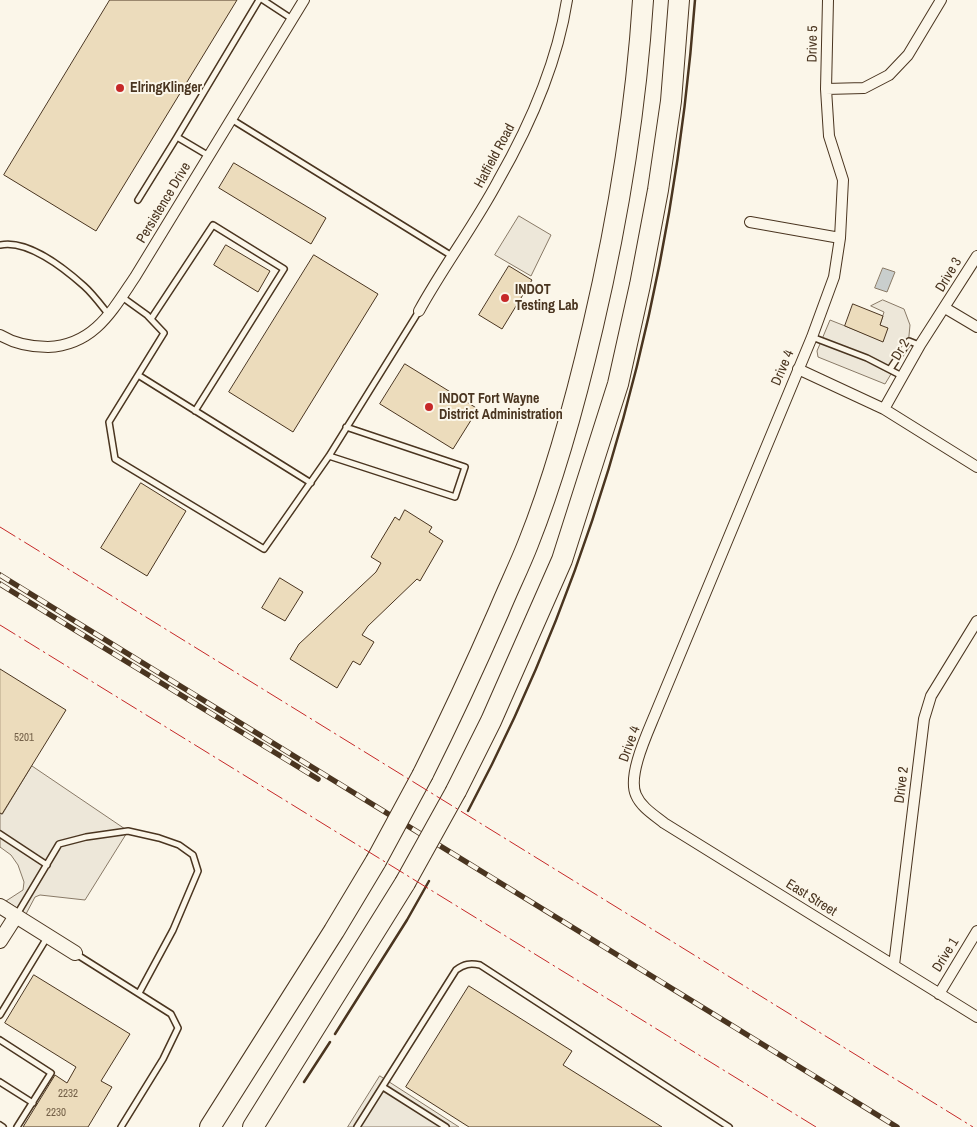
<!DOCTYPE html>
<html>
<head>
<meta charset="utf-8">
<style>
  body { margin:0 }
  canvas { display:block; background:#fbf6e9 }
</style>
</head>
<body>
<canvas width="977" height="1127"></canvas>
<script>
const c = document.querySelector('canvas').getContext('2d');
c.lineJoin = 'round';
function fillPath(path, color) { c.fillStyle = color; c.fill(path, 'evenodd'); }
function stroke(path, color, width, dash) { c.strokeStyle = color; c.lineWidth = width; c.lineCap = dash ? 'butt' : 'round'; c.setLineDash(dash || []); c.stroke(path); }
function drawText(font, color, halo, rows, align = 'center') {
  c.font = font + ' "Archivo Narrow",sans-serif'; c.lineWidth = 4; c.setLineDash([]); c.textBaseline = 'middle'; c.strokeStyle = halo; c.fillStyle = color; for (const [text, x, y, turn = 0] of rows) {
    c.save(); c.translate(x, y); c.rotate((+turn || 0) * Math.PI / 180); c.textAlign = isNaN(turn) ? turn : align; if (halo) c.strokeText(text, 0, 0); c.fillText(text, 0, 0); c.restore();
  }
}
const parking = new Path2D(`
  M519,216L551,235L531,276L495,255Z
  M883,300L904,309L910,325L908,346L885,384L818,357L817,351L830,320L883,341L880,325L884,312L871,306Z
  M32,766L128,831L85,900L40,895L35,897L26,914L6,901L23,890L24,882L18,865L11,855L0,847V813L2,814Z
  M380,1076L459,1127H348Z`);
const water = new Path2D(`
  M883,268L895,272L887,292L875,288Z`);
const building = new Path2D(`
  M110,0H237L96,231L4,175Z
  M234,163L326,218L311,244L219,188Z
  M226,245L270,271L258,292L214,265Z
  M314,255L378,294L293,432L229,392Z
  M509,266L532,280L502,329L479,315Z
  M853,304L883,316L880,325L888,328L883,342L845,326Z
  M405,364L478,409L453,449L380,404Z
  M141,483L186,511L147,576L101,548Z
  M405,510L432,527L429,532L443,541L420,581L417,579L368,626L362,635L374,642L360,665L353,661L337,688L290,659L299,644L376,572L381,563L371,557L395,517L399,520Z
  M280,578L303,592L285,621L262,608Z
  M0,669L66,710L2,814L0,813Z
  M34,975L130,1034L101,1081L112,1087L88,1127H23L55,1075L67,1083L76,1067L5,1023Z
  M469,986L572,1051L563,1065L662,1127H469L406,1087Z`);
const service = new Path2D(`
  M263,0L292,19
  M231,119L452,256
  M209,156L177,137L259,0
  M138,200L177,137
  M0,245C27,239 64,268 84,286C93,294 101,305 109,315
  M122,297L147,315L164,333L109,422L115,459L264,549L329,456L419,311
  M151,319L213,225L284,269L195,411
  M812,337L867,358L902,376
  M890,369L909,341L919,345
  M138,375L311,483
  M329,456L455,497L465,467L346,427
  M0,834L47,865
  M16,916L59,844L86,837L128,831L159,838L179,845L193,855L198,871L173,930L139,993
  M76,954L171,1014L178,1028L163,1059L121,1127
  M0,1015L48,936
  M0,1040L51,1073L17,1127
  M0,1082L33,1103
  M383,1087L446,1127
  M0,1125L3,1127
  M357,1127L456,970C464,964 470,963 480,965L729,1127`);
const minor = new Path2D(`
  M828,0L826,89L829,136L843,180L840,238L834,277L812,337L656,712C648,732 627,775 636,795C641,807 654,815 664,823L977,1017
  M826,89L864,88L889,75L908,55L941,0
  M750,222L840,238
  M945,308L977,327
  M419,311C443,267 474,226 498,181C530,125 557,64 567,0
  M0,335C15,344 31,347 48,347C94,345 112,311 135,277L304,0
  M798,369L884,409L977,467
  M884,409L920,345L977,256
  M894,965L924,719L931,696L977,621
  M939,994L977,931`);
const tertiary = new Path2D(`
  M0,906L75,953
  M0,941L16,916`);
const motorway = new Path2D(`
  M423,774C450,720 475,666 499,611C508,589 519,567 528,544C556,474 576,399 593,326C618,219 636,110 643,0
  M456,791L491,721L562,560L618,384L640,285L658,190L671,101L679,0
  M210,1127L334,931L376,861
  M253,1127L405,883`);
const rail = new Path2D(`
  M0,575L897,1127
  M0,584L318,779`);
const motorwayBridge = new Path2D(`
  M376,861L423,774
  M405,883L456,791`);
const wall = new Path2D(`
  M468,811C601,561 674,282 695,0
  M335,1034L407,920L429,881
  M304,1082L330,1042`);
const power = new Path2D(`
  M0,527L973,1127
  M0,625L816,1127`);
const markers = [
  [120,88,5,"#c62828"],
  [505,298,5,"#c62828"],
  [429,407,5,"#c62828"]
];
const numberNames = [
  ["5201",24,738],
  ["2232",68,1094],
  ["2230",56,1113]
];
const streetNames = [
  ["Drive 5",813,44,-89],
  ["Hatfield Road",495,156,-62],
  ["Persistence Drive",164,203,-59],
  ["Drive 3",949,275,-59],
  ["Dr 2",901,350,-59],
  ["Drive 4",783,368,-67],
  ["Drive 4",630,744,-70],
  ["Drive 2",902,785,-83],
  ["East Street",811,898,32],
  ["Drive 1",946,955,-58]
];
const poiNames = [
  ["ElringKlinger",130,88],
  ["INDOT",515,290],
  ["Testing Lab",515,306],
  ["INDOT Fort Wayne",439,399],
  ["District Administration",439,415]
];
fillPath(parking, '#ede7d9');
stroke(parking, '#887966', 1);
fillPath(water, '#c9cecd');
stroke(water, '#887966', 1);
fillPath(building, '#ecdcbc');
stroke(building, '#4a3520', 1);
stroke(service, '#4a3520', 8);
stroke(minor, '#4a3520', 12);
stroke(tertiary, '#4a3520', 16);
stroke(motorway, '#4a3520', 22);
stroke(service, '#fbf6e9', 5);
stroke(minor, '#fbf6e9', 10);
stroke(tertiary, '#fbf6e9', 14);
stroke(motorway, '#fbf6e9', 20);
stroke(rail, '#4a3520', 5.5);
stroke(rail, '#fbf6e9', 4, [11]);
stroke(motorwayBridge, '#4a3520', 22, []);
stroke(motorwayBridge, '#fbf6e9', 20);
stroke(wall, '#4a3520', 2.5);
stroke(power, '#c62828', 1, [18, 4, 2.5, 4]);
for (const [x, y, r, color] of markers) { const dot = new Path2D(); dot.arc(x, y, r, 0, 2 * Math.PI); c.fillStyle = color; c.fill(dot); stroke(dot, '#fbf6e9', 2); }
drawText('11px', '#725f47', null, numberNames);
drawText('14px', '#4a3520', '#fbf6e9', streetNames);
drawText('bold 14px', '#4a3520', '#fbf6e9', poiNames, 'left');
</script>
</body>
</html>
